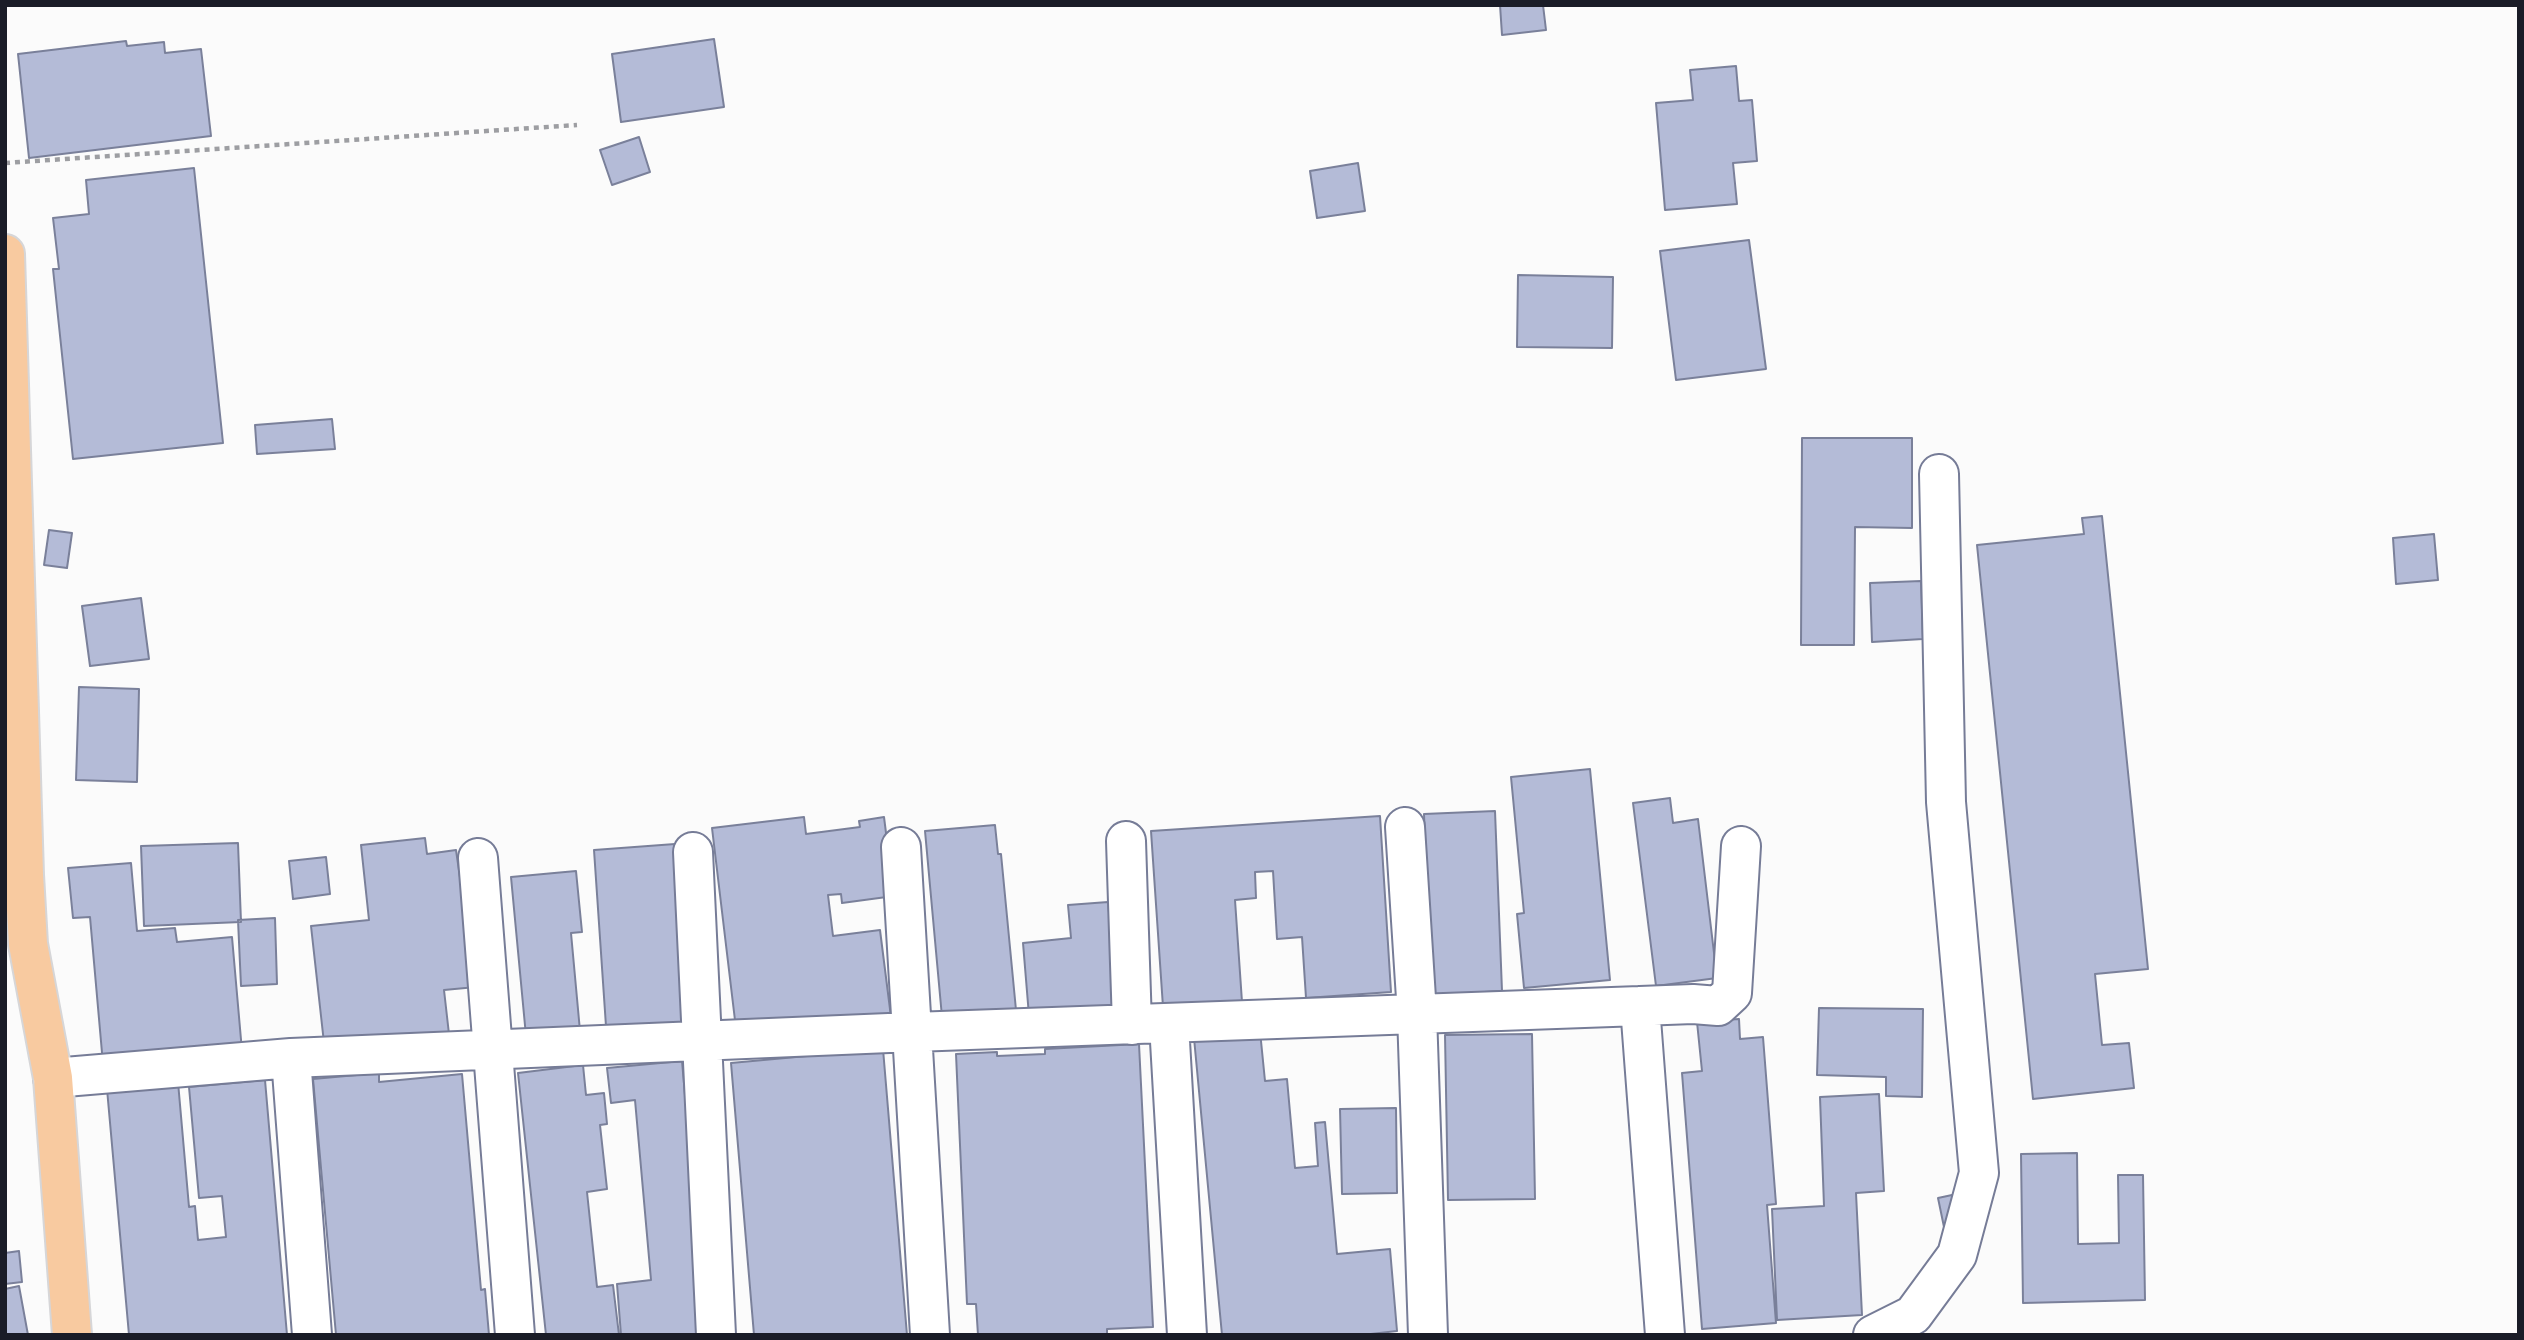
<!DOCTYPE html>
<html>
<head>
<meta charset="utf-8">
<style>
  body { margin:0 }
  #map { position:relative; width:2524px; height:1340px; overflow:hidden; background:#fbfbfb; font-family:"Open Sans",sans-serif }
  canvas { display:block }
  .frame { position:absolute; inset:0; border:7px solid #1a1c27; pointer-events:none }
</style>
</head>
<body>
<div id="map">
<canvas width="2524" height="1340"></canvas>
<div class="frame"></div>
</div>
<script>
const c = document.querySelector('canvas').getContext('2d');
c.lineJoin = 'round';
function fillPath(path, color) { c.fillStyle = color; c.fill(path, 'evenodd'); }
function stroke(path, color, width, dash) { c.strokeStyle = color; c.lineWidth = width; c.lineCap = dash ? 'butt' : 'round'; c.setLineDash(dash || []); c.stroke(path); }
const building = new Path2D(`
  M1500,5H1543L1546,30L1502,35Z
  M714,39L724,107L621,122L612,54Z
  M126,41L127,46L164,42L165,53L201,49L211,136L29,158L18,54Z
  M1736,66L1739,101L1752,100L1757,161L1733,163L1737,204L1665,210L1656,103L1693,100L1690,70Z
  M639,137L650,172L612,185L600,150Z
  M1358,163L1365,211L1317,218L1310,171Z
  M194,168L223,443L73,459L53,269H59L53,218L89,214L86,180Z
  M1749,240L1766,369L1676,380L1660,251Z
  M1518,275L1613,277L1612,348L1517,347Z
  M332,419L335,449L257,454L255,425Z
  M1802,438H1912V528L1855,527L1854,645H1801Z
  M2102,516L2148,969L2095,974L2102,1045L2129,1043L2134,1088L2033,1099L1977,545L2084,534L2082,518Z
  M49,530L72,533L67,568L44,565Z
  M2434,534L2438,580L2396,584L2393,538Z
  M1921,581L1923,639L1872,642L1870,583Z
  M141,598L149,659L90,666L82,606Z
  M79,687L139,689L137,782L76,780Z
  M1590,769L1610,980L1524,988L1517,914L1524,913L1511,777Z
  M1670,798L1673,823L1698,819L1717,978L1656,986L1633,803Z
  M1495,811L1502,991L1431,995L1424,814Z
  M1380,816L1391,992L1306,998L1302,937L1277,939L1273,871L1255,872L1256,898L1235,900L1242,1002L1163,1007L1151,831Z
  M804,817L806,834L860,827L859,821L884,817L894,896L842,903L841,894L828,895L833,936L880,930L891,1017L737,1037L712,828Z
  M995,825L998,854H1001L1016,1010L942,1017L925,831Z
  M425,838L427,854L456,850L476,987L444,990L450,1043L325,1052L311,926L369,920L361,845Z
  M238,843L241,922L144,926L141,846Z
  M675,844L688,1035L607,1041L594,850Z
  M326,857L330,894L293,899L289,861Z
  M131,863L137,931L175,928L177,942L232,937L242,1051L103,1064L90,917L73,918L68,868Z
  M576,871L582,932L571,933L580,1031L526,1036L511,877Z
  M1108,902L1119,1019L1030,1028L1023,943L1071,938L1068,905Z
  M275,918L277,984L241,986L238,920Z
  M1819,1008L1923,1009L1922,1097L1886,1096V1077L1817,1075Z
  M1739,1019L1740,1039L1763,1037L1776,1204L1767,1205L1776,1323L1702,1329L1682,1073L1702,1071L1697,1022Z
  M1260,1031L1265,1081L1287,1079L1295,1168L1318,1166L1315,1123L1325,1122L1337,1254L1390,1249L1397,1331L1362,1335H1222L1194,1038Z
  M1532,1034L1535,1199L1448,1200L1445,1035Z
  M1139,1044L1153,1327L1107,1329V1335H978L976,1304H967L956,1054L997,1052V1056L1045,1054V1049Z
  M883,1049L907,1335H754L731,1063Z
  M682,1061L706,1335H621L617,1284L651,1280L635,1100L611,1103L607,1068Z
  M583,1065L586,1095L604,1093L607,1124L600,1125L607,1189L587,1192L597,1287L613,1285L619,1335H546L518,1073Z
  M379,1073V1082L462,1074L481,1290L485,1289L489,1335H336L313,1079Z
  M265,1080L287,1335H129L107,1089L178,1082L189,1207L195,1206L198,1240L226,1237L222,1196L199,1198L189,1087Z
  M1879,1094L1884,1191L1856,1193L1862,1315L1777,1320L1772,1209L1824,1206L1820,1097Z
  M1396,1108L1397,1193L1342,1194L1340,1109Z
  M2077,1153L2078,1244L2119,1243L2118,1175H2143L2145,1300L2023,1303L2021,1154Z
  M1952,1195L1958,1224L1944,1227L1938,1198Z
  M19,1251L22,1282L5,1284V1253Z
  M19,1286L28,1335H5V1289Z`);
const path = new Path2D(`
  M5,163L577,125`);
const minor = new Path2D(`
  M1405,827L1417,1014L1428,1335
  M1126,841L1132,1025
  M901,847L930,1335
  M693,852L716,1335
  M478,858L515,1335
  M1640,1006L1665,1335
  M1169,1024L1187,1335
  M291,1058L312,1335
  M53,1078L291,1058L913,1032L1640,1006L1693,1004L1718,1006L1732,993L1741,846
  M1873,1335L1913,1315L1957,1255L1979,1173L1946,802L1939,474`);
const major = new Path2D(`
  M5,254L24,875L28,944L53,1078L72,1335`);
fillPath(building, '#b4bbd7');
stroke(building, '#7a809a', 2);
stroke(minor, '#767c97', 42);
stroke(major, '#d6d6d8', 42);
stroke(path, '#9d9ea2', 4.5, [5, 5]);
stroke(minor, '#fff', 38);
stroke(major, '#f8caa0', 38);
</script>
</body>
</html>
